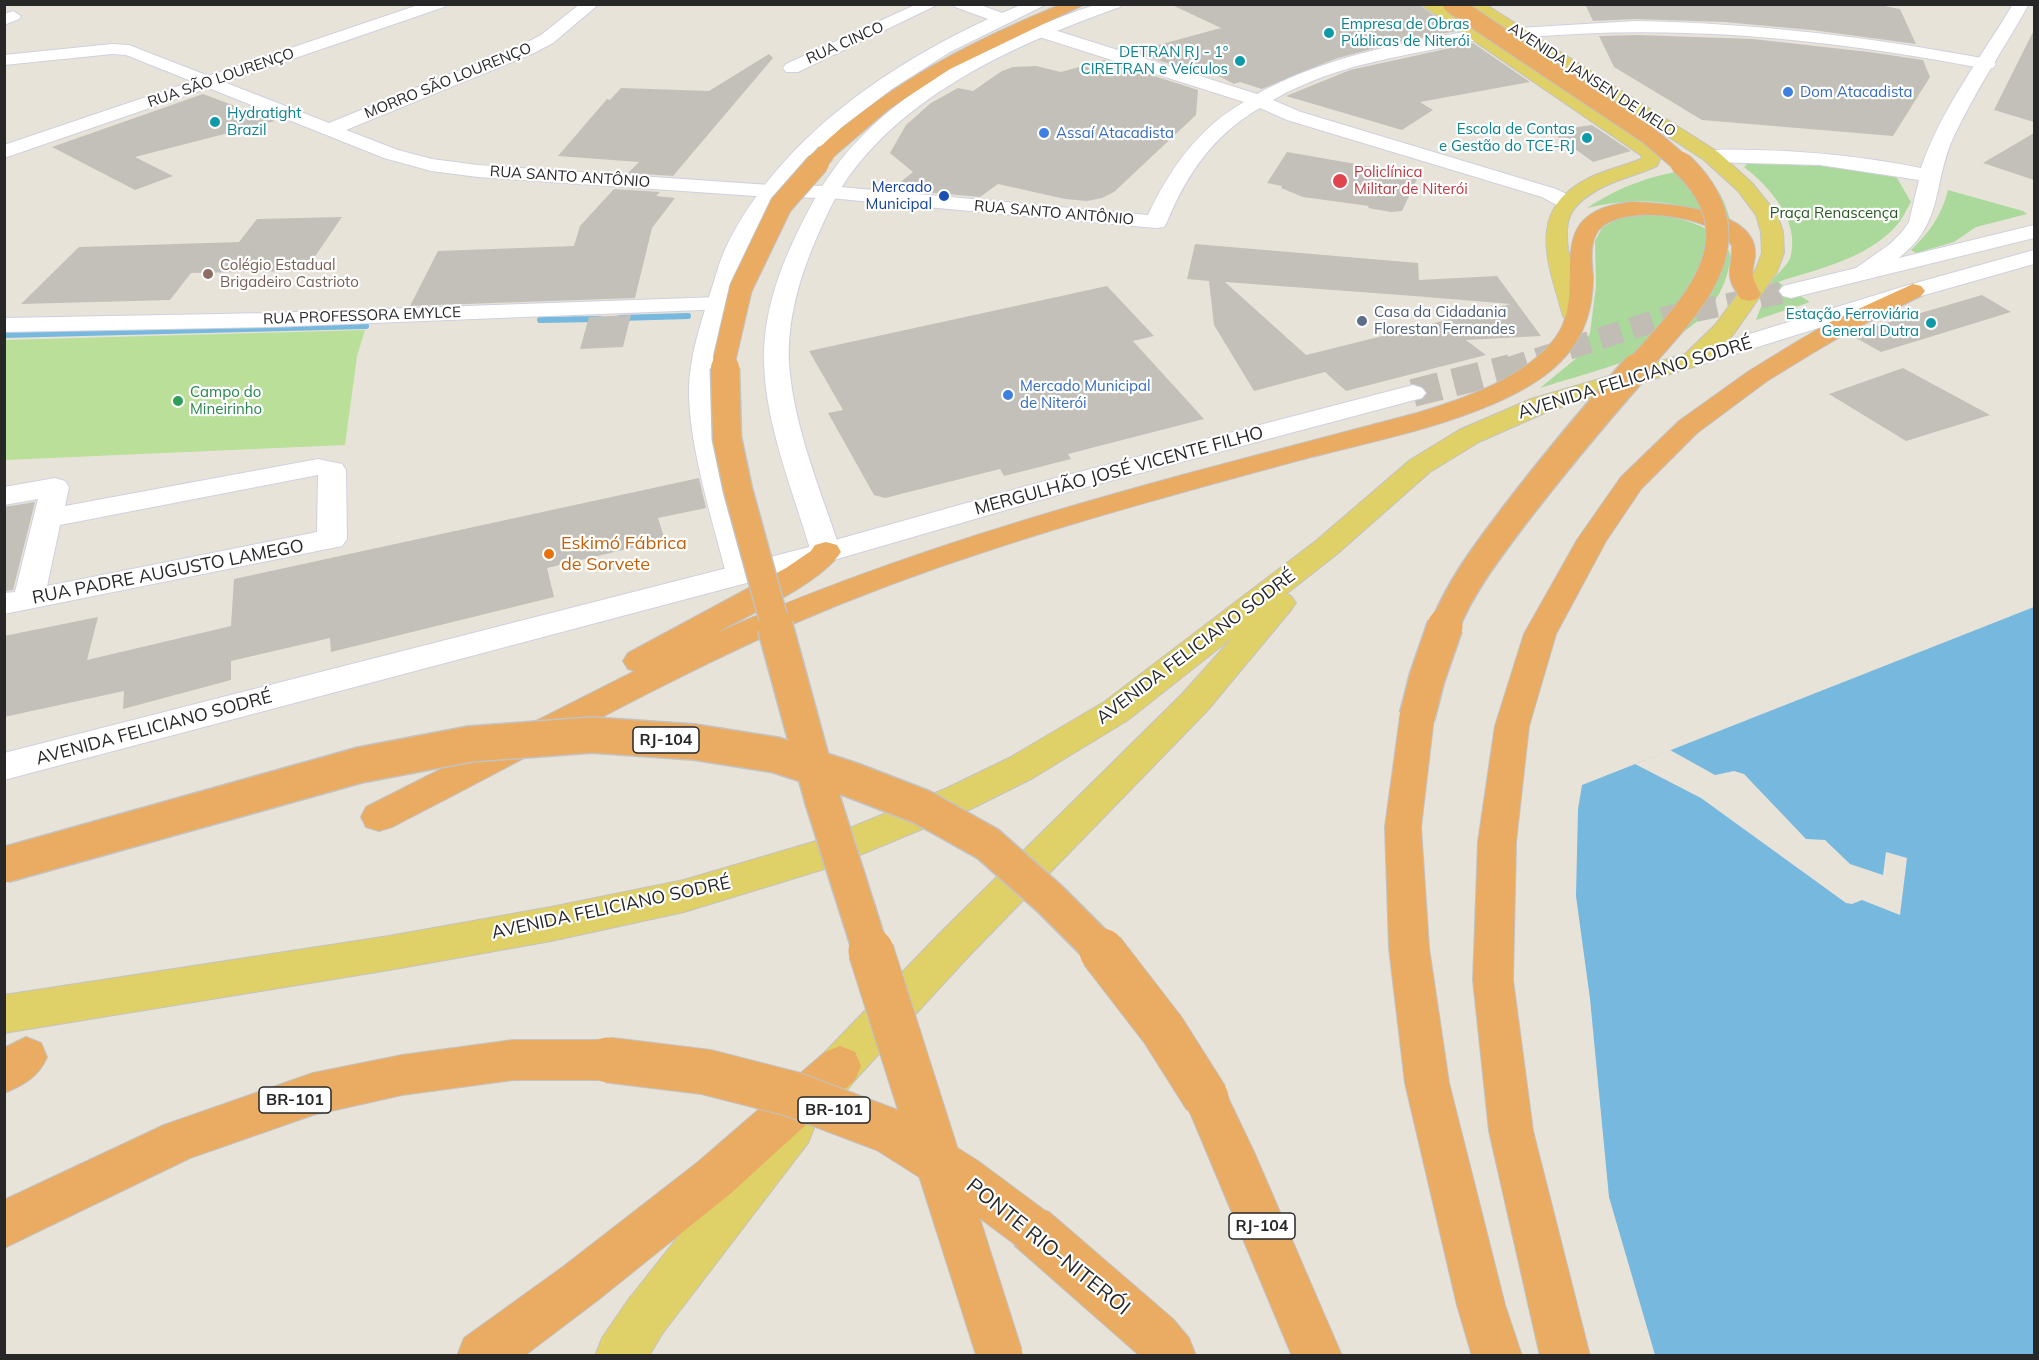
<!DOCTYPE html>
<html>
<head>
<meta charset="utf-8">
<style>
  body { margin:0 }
  #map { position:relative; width:2039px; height:1360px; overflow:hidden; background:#e8e3d9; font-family:Mulish,sans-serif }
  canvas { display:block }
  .frame { position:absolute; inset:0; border:6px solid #272727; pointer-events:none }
</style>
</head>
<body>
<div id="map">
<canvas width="2039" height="1360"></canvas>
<div class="frame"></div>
</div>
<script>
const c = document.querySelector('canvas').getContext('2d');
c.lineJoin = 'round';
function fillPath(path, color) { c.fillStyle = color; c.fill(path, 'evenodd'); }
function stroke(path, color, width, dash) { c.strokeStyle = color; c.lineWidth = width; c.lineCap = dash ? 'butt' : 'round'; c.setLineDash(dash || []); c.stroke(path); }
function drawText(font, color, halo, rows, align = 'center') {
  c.font = font + ' Mulish,sans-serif'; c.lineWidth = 4.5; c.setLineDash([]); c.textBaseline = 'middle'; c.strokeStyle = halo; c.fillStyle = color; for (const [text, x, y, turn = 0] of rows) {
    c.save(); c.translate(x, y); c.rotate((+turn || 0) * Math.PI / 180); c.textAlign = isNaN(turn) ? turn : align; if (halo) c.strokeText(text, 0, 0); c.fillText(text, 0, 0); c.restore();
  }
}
const green = new Path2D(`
  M1748,163L1821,166L1890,175L1897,178L1911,202C1906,210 1902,220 1896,226C1867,259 1817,269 1778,282L1810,302L1756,320C1761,307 1766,293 1772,281C1777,273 1789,265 1791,255C1799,220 1770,187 1744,167Z
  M1698,169C1718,187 1724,197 1731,223C1681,201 1641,195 1587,208C1622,185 1657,173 1698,169Z
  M1948,190L2023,211L2027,214L1976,227L1954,242L1916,253L1911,250C1929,233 1942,215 1948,190Z
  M1642,213C1672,216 1709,221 1728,249C1732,256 1730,263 1728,271C1720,302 1700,323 1672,339C1632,363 1584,374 1540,388L1579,356L1590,333L1596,286L1595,241L1602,228L1618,218Z`);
const pitch = new Path2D(`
  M365,330L357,356L345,445L5,460V340Z`);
const water = new Path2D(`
  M2034,607V1355H1655L1609,1197L1590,999L1576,896L1578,809L1582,785Z`);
const pier = new Path2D(`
  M1670,750L1715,775L1734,771L1744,774L1806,839L1825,840L1850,864L1883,875L1886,852L1907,858L1900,915L1862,900L1852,904L1846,903L1701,798L1635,764Z`);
const stream = new Path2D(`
  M620,318L688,316
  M540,320L600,319
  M4,335L366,326`);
const building = new Path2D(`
  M1170,4H1418L1456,31L1390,44L1335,59L1262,89L1240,82L1234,84L1199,66L1198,73L1132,52L1221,28Z
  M1585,4H1874L1900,9L1916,44L1812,30L1724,22L1635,19L1593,21Z
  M2034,30V122L1994,110Z
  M1638,35L1753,39L1869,52L1923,60L1930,77L1893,136L1702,120L1614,67L1599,36Z
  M1473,43L1530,82L1420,102L1433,110L1402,130L1286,96L1350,70Z
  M769,54L773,58L673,176L628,173L639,162L558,156L607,99L610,100L621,88L709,91Z
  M1104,60L1198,90L1196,115L1114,192L1102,198L1087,201L1065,199L998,184L980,197L892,189L913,172L890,153L906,125L931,103L958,88L973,91L1002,71L1013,67L1036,66L1061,72Z
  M203,94L275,121L135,157L173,176L135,190L52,147Z
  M1592,125L1631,151L1593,162L1550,131Z
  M2034,133V180L1983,163Z
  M1287,152L1419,175L1402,211L1391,212L1368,208L1369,206L1303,197L1281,188L1282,186L1267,183Z
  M614,189L660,192L656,196L675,198L652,228L635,298L410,306L438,251L574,246L580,226Z
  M342,217L305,271L191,273L170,300L21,304L79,247L239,242L257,219Z
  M1195,244L1418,263L1419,280L1497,276L1541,336L1466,340L1486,355L1346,391L1325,372L1254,391L1214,325L1209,281L1187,279ZM1225,282L1414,296L1511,304L1306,355Z
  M1107,286L1154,336L1133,341L1204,419L1068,454L1071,459L1004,476L1000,469L885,498L874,495L828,413L843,410L809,351Z
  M1982,295L2011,312L1881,352L1849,334Z
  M631,315L623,347L580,349L589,317Z
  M1903,368L1990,415L1906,441L1829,394Z
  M699,478L706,508L658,518L665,540L547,568L554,597L331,652L330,638L231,661V680L123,709L124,691L4,717V636L98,617L87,660L231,626L234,579Z
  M35,502L13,590L4,591V507Z`);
const secondaryTunnelFar1 = new Path2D(`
  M1506,369L1667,317L1791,291`);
const secondaryTunnel = new Path2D(`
  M1413,393L1511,368`);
const minor = new Path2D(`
  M580,4H599L553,43L534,53L346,130L398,150L432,159L478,165L770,185L829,186L1148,215C1169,170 1199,127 1244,102L1033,35L1031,31L1033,27H1045L1257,94C1324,57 1400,43 1475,30L1483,35L1481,39C1407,57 1341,61 1273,100L1301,112L1556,189L1575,198L1578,202L1575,206C1563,210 1553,203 1542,197L1287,120L1260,108C1214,134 1186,175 1167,222L1164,227L1156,228L829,198L770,197L478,177L431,171L384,158L126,55L112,54L4,65V55L112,44L129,45L329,123L522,45L541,35Z
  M917,4H939L798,72H786L783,68L786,64Z
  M13,11L21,16L19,19L4,25V14Z
  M719,297L727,299L731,304L727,309L271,327L4,332V318L271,313Z
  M318,459L342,464L346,470L347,539L342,546L4,614V593L15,592L38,499L4,505V487L55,478L65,481L69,487L65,506ZM318,475L317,532L47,586L60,525Z`);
const tertiary = new Path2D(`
  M953,4H978L1002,13L1023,4H1047L950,52L892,89L842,127L798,170L780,193L749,246L722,335L716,367L715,391L722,443L756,573L752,580L741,583L730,580L726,573C712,519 689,446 689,391C689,358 700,326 710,294C715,279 719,262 726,247C778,141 883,68 988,19L955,7Z
  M1097,4H1122L1120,7C1021,42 913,89 849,176C834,197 824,221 814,244C798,282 787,323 789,364C794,429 821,491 841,552L837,559L826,562L815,559L811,552C793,491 766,427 764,363C763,321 775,281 792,244C804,218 817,192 834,169C896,85 1001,37 1097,4Z
  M1635,21C1754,23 1870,37 1987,59L1993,60L1996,64L1993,68L1987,69C1826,39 1682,23 1518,38L1510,33L1518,28Z`);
const secondary = new Path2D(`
  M421,4H446L444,7L4,158V145Z
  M2013,4H2029C2004,48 1976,90 1954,136C1932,183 1945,222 1899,258L2034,225V238L1791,298L1783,296L1779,291L1783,286L1856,268L1890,244L1902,232L1909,222L1919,180L1820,165L1711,162L1704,160L1701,156L1704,152C1720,148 1738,150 1755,150C1811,151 1866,157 1921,168C1941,109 1981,58 2013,4Z
  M2034,250V264L1921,296L1703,364L1694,366L1685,364L1682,359L1685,354L1905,286Z
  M1413,385L1422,388L1426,393L1422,398L1061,494L837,559L4,780V753L821,544L1041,482Z`);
const primary = new Path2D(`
  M1420,4H1440L1648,141L1662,155L1657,166C1640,174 1622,178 1605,186C1593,192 1579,200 1572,212C1557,237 1579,290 1587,316L1583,321L1575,323L1567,321L1563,316C1548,262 1525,210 1589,178C1605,170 1624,166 1641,159L1642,156Z
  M1465,4H1485L1718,152L1752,183L1777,214L1783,232L1784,253L1777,272L1733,335L1703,364L1549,411L1479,442L1430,472L1337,554L1286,594L1291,596L1296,603L1291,610L1207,711L969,956L855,1080L840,1099L825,1105L810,1099L803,1085L810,1071L825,1052L941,932L1183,693L1233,637L1128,720L1033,778L973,808L831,867L684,912L551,941L389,970L4,1033V995L389,936L551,907L684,880L823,839L947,788L1009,758L1104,702L1317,540L1410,460L1459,430L1531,399L1685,354L1715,325L1755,271L1762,253L1761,232L1756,215L1738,191L1704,160Z
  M792,1107L808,1113L814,1128L808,1143L662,1334L649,1356H595L602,1338L628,1300L776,1113Z`);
const motorway = new Path2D(`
  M1062,4H1085L950,69L889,109L833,157H819L816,153C826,139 843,127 857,116C919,68 989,34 1062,4Z
  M1631,202C1662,203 1745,208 1754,245C1759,266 1744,267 1761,294L1757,299L1749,301L1741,299C1723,274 1732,272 1732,246C1717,215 1620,202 1598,231C1589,244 1592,263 1593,277C1593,345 1553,378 1495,403C1433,430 1365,443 1300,460C1197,488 1094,516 993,549C924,571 855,597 788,626C653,686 524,760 392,827L379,831L366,827L361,817L366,807L635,671L628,669L623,661L628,653L786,568L811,551L815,545L826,542L837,545L841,552C820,584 750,614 714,634C940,533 1179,476 1417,413C1463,399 1526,378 1556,337C1592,288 1534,212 1631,202Z
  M1913,284L1921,286L1925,291L1921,296L1850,331L1811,354L1767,381L1697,433L1641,489L1606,541L1556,634L1529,726L1516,842L1513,980L1533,1131L1590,1356H1540L1489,1131L1473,980L1478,842L1495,726L1524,634L1577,540L1621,477L1679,421L1749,371L1793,344L1832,321Z
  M1417,704L1429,708L1434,717L1421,827L1429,948L1449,1083L1505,1305L1522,1356H1472L1457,1305L1405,1083L1389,948L1385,827L1400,717L1405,708Z
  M26,1037L41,1043L47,1057C39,1076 24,1085 4,1093V1048Z
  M513,1040H608L623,1046L629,1060L623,1074L608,1080H513L402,1095L313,1115L190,1158L4,1248V1200L164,1125L313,1073L402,1055Z
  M840,1046L855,1052L861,1066L855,1080L730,1194L598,1300L524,1356H457L464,1338L564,1266L698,1162L825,1052Z
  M1206,1077L1221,1083L1254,1152L1342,1356H1292L1184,1098L1191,1083Z
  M1032,1206L1049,1212L1173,1319L1189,1338L1196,1356H1140L1015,1246L1009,1229L1015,1212Z`);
const motorwayBridgeFar4 = new Path2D(`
  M1452,4L1648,135L1682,164
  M816,164L826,153`);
const motorwayBridgeFar3 = new Path2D(`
  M725,369V357L741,288L781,205L818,163
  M1635,369C1691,306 1762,240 1681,163`);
const motorwayBridgeFar2 = new Path2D(`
  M725,368L727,438L738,490L776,628
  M1444,628C1461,585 1487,552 1514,516C1553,465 1594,416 1636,368`);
const motorwayBridgeFar1 = new Path2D(`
  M775,626L822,798L871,952
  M1417,717L1427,678L1445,626
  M4,865L360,765L470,744L592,735L694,742L776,755L852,780L922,807L988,844L1050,899L1103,952`);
const motorwayBridge = new Path2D(`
  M871,951L1000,1356
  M1102,951L1163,1030L1206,1098
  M608,1060L706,1072L792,1094L887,1130L966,1180L1032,1229`);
const markers = [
  [1329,33,6,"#0f9aa8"],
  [1240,61,6,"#0f9aa8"],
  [1788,92,6,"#3f7fe0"],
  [215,122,6,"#0f9aa8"],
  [1044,133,6,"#3f7fe0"],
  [1587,138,6,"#0f9aa8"],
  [1340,181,8,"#e0444e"],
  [944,196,6,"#1a4fb4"],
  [208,274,6,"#8d6e63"],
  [1362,321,6,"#5c6f8a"],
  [1931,323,6,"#0f9aa8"],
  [1008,395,6,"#3f7fe0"],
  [178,401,6,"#2e9e5b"],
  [549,554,6,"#e8710a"]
];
const farCulturenames = [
  ["Empresa de Obras",1341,24,"left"],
  ["Públicas de Niterói",1341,41,"left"],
  ["DETRAN RJ - 1º",1228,52],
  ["CIRETRAN e Veículos",1228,69],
  ["Hydratight",227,113,"left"],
  ["Brazil",227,130,"left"],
  ["Escola de Contas",1575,129],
  ["e Gestão do TCE-RJ",1575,146],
  ["Estação Ferroviária",1919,314],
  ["General Dutra",1919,331]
];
const farStreetnames = [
  ["RUA CINCO",845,43,-24],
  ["RUA SÃO LOURENÇO",221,78,-19],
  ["AVENIDA JANSEN DE MELO",1592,80,33],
  ["MORRO SÃO LOURENÇO",448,81,-22],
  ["RUA SANTO ANTÔNIO",570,177,4],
  ["RUA SANTO ANTÔNIO",1054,213,5],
  ["RUA PROFESSORA EMYLCE",362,316,-2]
];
const farShopnames = [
  ["Dom Atacadista",1800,92],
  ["Assaí Atacadista",1056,133],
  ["Mercado Municipal",1020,386],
  ["de Niterói",1020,403]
];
const farHealthnames = [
  ["Policlínica",1354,172],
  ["Militar de Niterói",1354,189]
];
const farTransitnames = [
  ["Mercado",932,187],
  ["Municipal",932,204]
];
const farParknames = [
  ["Praça Renascença",1834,213]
];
const farEducationnames = [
  ["Colégio Estadual",220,265],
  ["Brigadeiro Castrioto",220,282]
];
const farServicenames = [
  ["Casa da Cidadania",1374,312],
  ["Florestan Fernandes",1374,329]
];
const farLeisurenames = [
  ["Campo do",190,392],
  ["Mineirinho",190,409]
];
const shields = [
  [666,740,66],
  [295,1100,72],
  [834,1110,72],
  [1262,1226,66]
];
const shieldNames = [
  ["RJ-104",666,740],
  ["BR-101",295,1100],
  ["BR-101",834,1110],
  ["RJ-104",1262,1226]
];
const streetNames = [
  ["AVENIDA FELICIANO SODRÉ",1635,378,-17],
  ["MERGULHÃO JOSÉ VICENTE FILHO",1119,471,-15],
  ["RUA PADRE AUGUSTO LAMEGO",168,572,-11],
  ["AVENIDA FELICIANO SODRÉ",1196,647,-37],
  ["AVENIDA FELICIANO SODRÉ",154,728,-15],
  ["AVENIDA FELICIANO SODRÉ",611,908,-12]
];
const foodNames = [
  ["Eskimó Fábrica",561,544],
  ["de Sorvete",561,565]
];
const nearStreetnames = [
  ["PONTE RIO-NITERÓI",1048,1247,39]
];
fillPath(green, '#aad99b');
fillPath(pitch, '#b9df98');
fillPath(water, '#77b8df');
fillPath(pier, '#e8e3d9');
stroke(stream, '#77b8df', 6);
fillPath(building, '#c3c0b9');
stroke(secondaryTunnelFar1, '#c1bdb5', 22, [22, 11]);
stroke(secondaryTunnel, '#c1bdb5', 28, [28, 14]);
stroke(minor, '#cfd0de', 2);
stroke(tertiary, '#cfd0de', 2);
stroke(secondary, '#cfd0de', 2);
stroke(primary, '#c3c3c3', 2);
stroke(motorway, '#c3c3c3', 2);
fillPath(minor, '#fff');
fillPath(tertiary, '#fff');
fillPath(secondary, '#fff');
fillPath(primary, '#dfd067');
fillPath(motorway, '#eaab62');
stroke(motorwayBridgeFar4, '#c3c3c3', 20, []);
stroke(motorwayBridgeFar3, '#c3c3c3', 24, []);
stroke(motorwayBridgeFar2, '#c3c3c3', 31, []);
stroke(motorwayBridgeFar1, '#c3c3c3', 38, []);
stroke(motorwayBridge, '#c3c3c3', 47, []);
stroke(motorwayBridgeFar4, '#eaab62', 18);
stroke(motorwayBridgeFar3, '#eaab62', 22);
stroke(motorwayBridgeFar2, '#eaab62', 28);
stroke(motorwayBridgeFar1, '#eaab62', 35);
stroke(motorwayBridge, '#eaab62', 45);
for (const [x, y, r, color] of markers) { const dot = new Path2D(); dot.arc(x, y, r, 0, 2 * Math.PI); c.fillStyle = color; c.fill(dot); stroke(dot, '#fff', 2); }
drawText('15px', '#0d838f', '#fff', farCulturenames, 'right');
drawText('15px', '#272727', '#fff', farStreetnames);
drawText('15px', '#366cbe', '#fff', farShopnames, 'left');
drawText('15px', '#be3a42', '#fff', farHealthnames, 'left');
drawText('15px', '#164399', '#fff', farTransitnames, 'right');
drawText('15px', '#265921', '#fff', farParknames);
drawText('15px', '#785e54', '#fff', farEducationnames, 'left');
drawText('15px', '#4e5e75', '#fff', farServicenames, 'left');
drawText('15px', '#27864d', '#fff', farLeisurenames, 'left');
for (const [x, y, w] of shields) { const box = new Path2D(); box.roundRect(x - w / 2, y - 13, w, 26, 4.5); c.fillStyle = '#fff'; c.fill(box); stroke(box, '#272727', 1.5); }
drawText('bold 16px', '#272727', null, shieldNames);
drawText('18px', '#272727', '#fff', streetNames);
drawText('18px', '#c56008', '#fff', foodNames, 'left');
drawText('21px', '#272727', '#fff', nearStreetnames);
</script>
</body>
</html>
